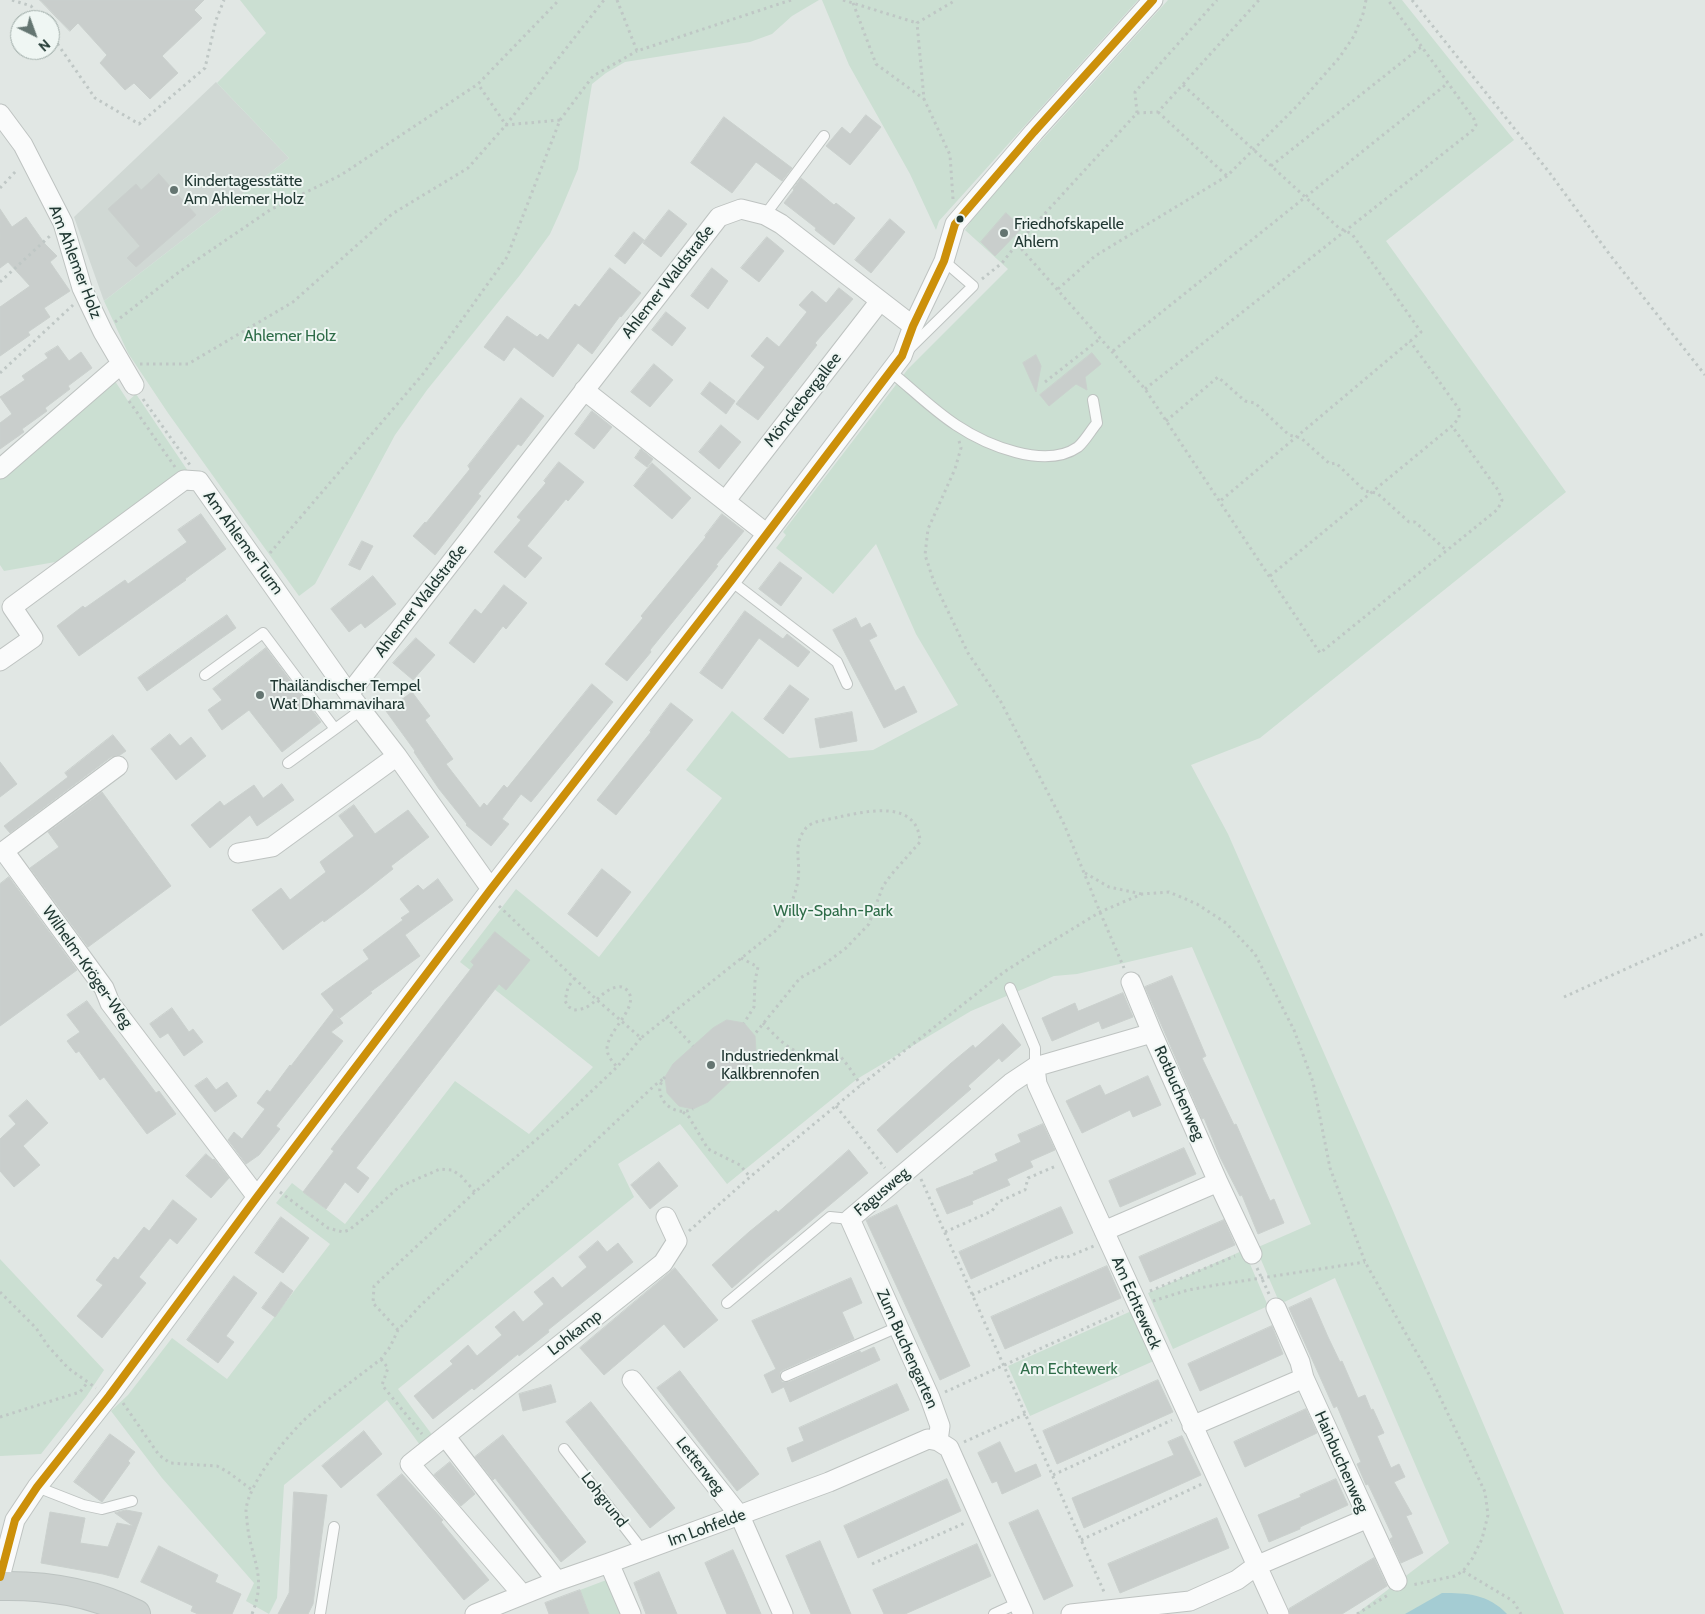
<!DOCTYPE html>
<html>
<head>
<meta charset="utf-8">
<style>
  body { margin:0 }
  #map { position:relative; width:1705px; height:1614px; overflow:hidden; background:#e1e7e4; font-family:Cabin,sans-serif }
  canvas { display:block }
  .north { position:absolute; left:10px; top:10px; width:50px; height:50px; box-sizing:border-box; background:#eff6f3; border:1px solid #9daaa6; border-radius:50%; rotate:138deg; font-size:14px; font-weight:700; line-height:20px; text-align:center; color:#213833 }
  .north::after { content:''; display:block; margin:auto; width:18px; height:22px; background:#647571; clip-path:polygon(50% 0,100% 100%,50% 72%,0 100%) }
</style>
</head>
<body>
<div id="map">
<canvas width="1705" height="1614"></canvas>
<div class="north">N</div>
</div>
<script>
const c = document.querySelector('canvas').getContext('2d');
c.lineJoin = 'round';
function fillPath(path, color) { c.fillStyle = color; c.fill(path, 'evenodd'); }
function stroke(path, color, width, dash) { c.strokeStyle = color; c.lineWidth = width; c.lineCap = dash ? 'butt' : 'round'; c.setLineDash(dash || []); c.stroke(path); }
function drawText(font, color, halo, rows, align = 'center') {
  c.font = font + ' Cabin,sans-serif'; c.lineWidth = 4; c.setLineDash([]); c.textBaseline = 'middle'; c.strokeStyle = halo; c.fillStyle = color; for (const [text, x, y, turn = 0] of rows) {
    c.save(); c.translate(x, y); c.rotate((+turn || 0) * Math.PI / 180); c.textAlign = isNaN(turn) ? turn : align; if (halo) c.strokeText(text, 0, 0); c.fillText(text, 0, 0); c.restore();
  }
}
const built = new Path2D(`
  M216,82L289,158L104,301L74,217Z`);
const green = new Path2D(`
  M240,0H819L792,16L772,34L750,42L625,62L606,73L592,84L578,169L560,212L550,234L520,275L427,390L395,435L315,584L299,596L168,413L128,353L104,301L289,158L217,83L266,33Z
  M822,0H1138L939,221L936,230L910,174L849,65Z
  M1168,0H1402L1514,140L1386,241L1566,492L1260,738L1191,765L1228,834L1391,1206L1564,1614H1356L1449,1543L1335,1278L1280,1304L1256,1248L1311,1224L1192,947L1077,974L1054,976L971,1011L857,1079L727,1184L680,1124L618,1164L634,1197L398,1389L433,1436L420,1445L387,1400L284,1485L277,1598L269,1614L246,1601L254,1583L162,1478L111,1411L128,1395L172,1338L227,1379L330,1244L276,1203L292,1183L345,1224L455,1081L529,1134L593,1067L460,962L516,889L599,957L722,798L686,770L732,711L789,758L873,750L958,705L916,634L876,544L833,594L776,548L786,535L783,532L908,369L1008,269L965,230L977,212Z
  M113,378L128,401L136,394L188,471L61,561L4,571L0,565V476Z
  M1244,1250L1268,1306L1173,1349L1148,1293Z
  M0,1259L104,1370L86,1397L41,1454L0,1456Z
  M1136,1309L1156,1360L1030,1416L1008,1366Z
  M609,1579L623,1614H589L580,1590Z`);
const water = new Path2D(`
  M1442,1593C1467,1593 1488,1594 1507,1614H1405Z`);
const building = new Path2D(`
  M40,0H204L194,10L202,18L162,56L178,73L150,99L134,83L125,90L100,63L107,55L78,23L70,31Z
  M866,115L881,127L850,165L826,146L842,127L850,134Z
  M724,117L792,168L782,181L756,162L732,193L691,163Z
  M159,174L196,215L136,267L127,258L140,246L108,209L136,184L141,190Z
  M801,178L834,205L836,203L855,218L834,245L815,230L816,228L784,203L794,190L793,189Z
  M0,209L12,227L26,217L45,244L57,256L50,262L70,291L44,308L50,317L28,332L30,335L0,356V307L30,286L8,262L0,268Z
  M669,210L687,224L661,257L643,243Z
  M1006,213L1022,228L995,256L981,242Z
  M890,219L905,232L871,273L855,260Z
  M634,232L644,240L625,264L615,256Z
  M767,237L784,251L759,282L741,268Z
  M610,268L641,293L621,317L620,316L592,354L578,343L553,377L514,347L504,361L484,347L507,316L537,337L540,334L548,340L575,304L579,307Z
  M712,268L728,281L708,309L691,296Z
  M839,288L853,299L815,343L817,345L758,420L736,404L765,367L751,356L767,337L779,347L807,312L799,305L812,291L826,303Z
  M666,312L686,328L672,346L652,330Z
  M58,346L69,361L81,352L92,368L68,386L70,389L45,408L47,411L22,429L24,432L0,449V423L12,414L0,397L25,380L22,376L48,358L45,354Z
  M1092,353L1101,364L1085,377L1087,390L1076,384L1049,406L1040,395Z
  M1036,355L1041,366L1036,392L1023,363Z
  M654,364L673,380L650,407L631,392Z
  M710,382L735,401L726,414L701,394Z
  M521,398L544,416L521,446L518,444L478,494L481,496L435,555L413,536L425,522L426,523L470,469L468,466Z
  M592,411L612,427L594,449L575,434Z
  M721,425L741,442L719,469L699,452Z
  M641,449L653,459L647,467L635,458Z
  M559,462L584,482L568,501L566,499L527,546L542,558L525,578L494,552L521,520L517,517L546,483L544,481Z
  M652,463L691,498L672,519L634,486Z
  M201,514L226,549L185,579L186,580L79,656L57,626L83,606L85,608L125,580L128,584L187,542L178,530Z
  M722,514L744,531L716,565L718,566L650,650L651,652L627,681L605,664L643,618L641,616L706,537L705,536Z
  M362,541L373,546L360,570L349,565Z
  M780,562L802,578L781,606L759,589Z
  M373,576L396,604L365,628L361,623L349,632L331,609Z
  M504,585L527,603L506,629L503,626L474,663L449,643L475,609L481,614Z
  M745,611L783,639L787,634L810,652L798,667L759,638L722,689L700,673Z
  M227,615L236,628L147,691L138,678Z
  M856,618L861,628L870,623L877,636L869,640L895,691L904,686L917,712L884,728L833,630Z
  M416,638L435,655L413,680L393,663Z
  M266,648L321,722L282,752L249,710L222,730L208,710L222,700L213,689Z
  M592,684L613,702L531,802L521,794L502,819L509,824L491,846L466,825L467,824L439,789L414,752L415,751L386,711L412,692L430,716L425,720L453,759L446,764L480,808L484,803L487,806L504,785L507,788Z
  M790,685L809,699L783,734L764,719Z
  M671,703L693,720L616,815L597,800L651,732L650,731Z
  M852,712L857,741L820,748L815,719Z
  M170,734L180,746L191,737L206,756L176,780L151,749Z
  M113,735L126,751L120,755L111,757L10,833L4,826L68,777L65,773Z
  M0,762L17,784L0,797Z
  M282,784L294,800L257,826L250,815L210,848L191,825L220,801L224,806L254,785L263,798Z
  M102,792L171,886L88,947L30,868L59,847L48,832Z
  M354,805L375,834L408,810L429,837L391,866L393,869L364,892L324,922L323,920L283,950L252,910L281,888L290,900L326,872L320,862L354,836L339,816Z
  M602,869L631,892L597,937L568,914Z
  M9,877L77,970L0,1026V884Z
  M438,879L453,900L405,935L420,956L370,992L372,993L340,1018L336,1014L343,1023L331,1032L343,1041L276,1126L280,1129L259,1155L246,1164L228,1140L234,1132L242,1139L265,1109L257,1103L267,1090L270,1092L290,1065L291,1066L334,1010L321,994L369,959L363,950L403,920L401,918L410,912L400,899L418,885L423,890Z
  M495,932L530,960L506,990L499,984L356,1168L369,1178L358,1193L345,1182L326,1209L303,1192L334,1151L331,1149L474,965L471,962Z
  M1172,976L1206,1056L1202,1058L1234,1125L1236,1124L1270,1201L1274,1199L1284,1223L1258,1234L1242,1195L1240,1196L1220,1157L1204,1118L1202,1119L1199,1112L1145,987Z
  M1123,993L1133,1017L1102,1029L1099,1021L1052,1041L1042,1018L1075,1003L1078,1011Z
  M87,1001L156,1093L159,1091L176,1114L147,1134L104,1077L100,1080L79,1051L76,1053L67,1041L80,1032L67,1015Z
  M172,1008L189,1032L193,1029L203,1042L184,1056L168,1033L160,1038L150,1024Z
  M727,1020L744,1023L755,1036L756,1052L748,1065L708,1102L693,1109L679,1106L667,1093L665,1077L673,1064L713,1028Z
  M1003,1024L1021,1045L1002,1062L999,1058L968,1086L971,1089L897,1153L877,1130L950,1064L973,1045L975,1048Z
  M1148,1076L1161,1105L1133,1117L1130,1110L1082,1133L1066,1101L1100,1085L1105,1095Z
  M207,1078L216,1090L227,1082L237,1096L215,1112L195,1086Z
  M27,1100L48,1123L23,1146L40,1165L14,1187L0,1171V1139L16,1124L9,1116Z
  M1043,1124L1055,1150L1030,1161L1033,1167L1007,1179L1010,1185L972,1201L973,1204L947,1214L936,1189L974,1174L973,1172L998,1161L995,1154L1021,1142L1018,1135Z
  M1184,1148L1196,1174L1120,1207L1109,1181Z
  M849,1150L868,1173L764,1260L732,1288L712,1265L749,1232L776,1210L778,1212Z
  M206,1154L213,1160L214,1159L229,1178L211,1198L186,1176Z
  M659,1162L678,1186L650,1209L631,1185Z
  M173,1200L197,1219L177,1244L170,1238L139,1277L146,1283L102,1338L77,1316L103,1285L96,1280L114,1257L118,1260L144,1227L149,1231Z
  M897,1205L970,1366L940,1380L866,1220Z
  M1061,1207L1073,1233L971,1279L959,1252Z
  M281,1217L309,1238L283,1273L255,1253Z
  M1224,1220L1235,1245L1150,1282L1139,1257Z
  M598,1241L607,1252L618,1243L633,1262L548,1330L549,1332L519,1356L518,1354L474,1390L472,1388L433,1419L414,1396L453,1364L450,1361L468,1345L477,1356L502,1335L495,1327L514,1311L523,1322L544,1304L534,1292L553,1277L562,1288L587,1267L579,1257Z
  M1107,1266L1121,1298L1005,1349L991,1317Z
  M675,1268L718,1320L684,1348L664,1324L604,1375L580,1348Z
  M234,1276L257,1293L226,1336L234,1342L218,1363L187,1340Z
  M851,1278L862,1303L842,1312L854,1339L783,1370L780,1372V1378L782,1382H789L860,1351L861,1353L874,1347L880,1360L790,1402L784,1387L772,1393L764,1375L776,1369L752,1321Z
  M281,1282L293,1291L275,1317L262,1308Z
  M1311,1298L1328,1337L1340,1362L1342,1361L1358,1398L1365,1395L1371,1410L1373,1409L1384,1433L1377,1436L1391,1468L1399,1464L1405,1477L1394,1482L1412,1514L1406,1516L1423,1553L1401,1563L1390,1539L1393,1537L1368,1484L1366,1485L1357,1464L1361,1462L1337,1406L1334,1408L1289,1308Z
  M1272,1326L1283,1354L1200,1391L1188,1364Z
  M680,1371L759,1474L737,1491L657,1388Z
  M1158,1380L1173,1412L1057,1464L1043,1431Z
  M897,1384L909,1410L792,1462L787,1448L804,1441L799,1428Z
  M551,1385L556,1402L523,1411L519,1394Z
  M591,1402L675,1508L650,1528L566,1422Z
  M1306,1409L1317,1433L1245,1467L1234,1442Z
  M364,1431L382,1454L341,1488L322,1466Z
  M110,1434L135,1452L128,1461L130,1463L102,1502L74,1482Z
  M503,1435L586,1542L561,1562L495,1478L493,1480L475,1457Z
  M1182,1436L1201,1475L1084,1528L1072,1498L1174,1455L1168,1442Z
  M1000,1442L1015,1473L1036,1464L1041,1476L1002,1494L997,1481L992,1483L978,1453Z
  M450,1462L475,1494L461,1506L434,1475Z
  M402,1474L443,1520L441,1522L489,1580L464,1600L377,1495Z
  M947,1479L961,1511L858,1558L844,1526Z
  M1336,1479L1348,1505L1300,1527V1529L1269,1542L1258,1515L1301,1497L1300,1495Z
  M294,1492L327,1495L313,1604L308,1614H278L289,1593Z
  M126,1510L142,1513L118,1578L103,1574L41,1563L50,1512L85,1518L80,1543L108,1547L117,1523L133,1526L115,1513Z
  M1038,1510L1073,1586L1044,1600L1009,1523Z
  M1217,1518L1229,1548L1120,1593L1108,1564Z
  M820,1541L851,1614H811L786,1556Z
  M977,1544L991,1576L905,1614H884L873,1590Z
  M159,1546L218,1575L215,1582L241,1594L232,1614H198L191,1611L193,1606L141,1582Z
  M733,1550L743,1572L761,1614H727L705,1563Z
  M1374,1558L1387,1586L1342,1614H1290L1289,1609Z
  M659,1572L677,1614H646L634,1583Z
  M580,1590L589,1614H549L545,1603Z`);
const path = new Path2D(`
  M12,0L31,6L41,20
  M617,0L637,51L791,0
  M843,0L917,23
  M1412,0L1549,172L1610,255L1705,375
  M853,3L876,64L924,99
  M50,33L95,98L139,124L205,68L216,20L224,0
  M1183,85L1339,228L1352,234L1421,332L1219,502
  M1158,112L1227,176
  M1137,113L1158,112L1259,0
  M560,120L593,76L637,51
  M1271,166L1421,47
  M0,188L17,170
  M953,199L950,155L924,99L917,23L956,0
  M1017,244L1145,389L1320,653L1498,509L1502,500L1498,490L1452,426
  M982,279L1002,263L1017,244L1137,113L1135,92L1217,0
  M0,282L51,235
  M1058,289L1095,256L1227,176L1297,106L1339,58L1354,36L1363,14L1366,0
  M115,322L179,272L270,210L341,175L478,84L559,0
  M1113,351L1448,83
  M140,364H188L293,302L392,214L468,168L506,125L604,0
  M0,373L73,305
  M1045,382L1101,338
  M1145,389L1473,130L1476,125L1474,119L1388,0
  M143,399L190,465
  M129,401L175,467
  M1166,421L1218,377L1245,401L1255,403L1289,435L1301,438L1330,464L1336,463L1365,491L1377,493L1409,522H1415L1446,550
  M959,441L961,448L955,469L928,529L925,555L934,582L968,653L1001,702L1064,824L1100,912L1124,968
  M270,553L423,374L507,257L560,120L506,125L478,84
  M1270,576L1452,426L1459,418V409L1410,341
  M1085,873L1109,887L1142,894
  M499,906L597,1000L641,1038L778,929C787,913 795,898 798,880C801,861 792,845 806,828C813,820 829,820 839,817C867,811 918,799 920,842L891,875L883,886L869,924L846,948L822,966L800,978L754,1035
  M741,958L758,967L755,981L754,1007L744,1023
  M575,978L568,987L565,1001L569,1007L574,1010C578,1010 582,1009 585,1008C596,1003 605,988 618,987C622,986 625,988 628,991C640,1008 606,1031 607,1050C608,1057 613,1062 617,1067
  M1564,997L1705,933
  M666,1017L693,1046
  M763,1023C775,1035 791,1055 810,1054C819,1054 829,1050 837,1054C845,1059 855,1077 861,1085
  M665,1077C649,1095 673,1119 693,1109
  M836,1106L885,1168
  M683,1112L689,1117L708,1149L740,1165L750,1177
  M921,1179L1105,1594
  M280,1192L328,1228L343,1232L349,1230L369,1214L399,1187L440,1169L452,1170L461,1176L475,1192
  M689,1231L750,1177L861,1085L1004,972L1043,947L1100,912L1142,894L1169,892L1197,904L1226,923L1255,954L1294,1030L1313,1082L1330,1168L1365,1262L1430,1376L1485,1492L1488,1515L1482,1539L1472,1559L1463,1571L1455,1576L1412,1585
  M945,1232L992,1211L998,1202L1025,1190L1028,1178L1056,1166
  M1257,1268L1269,1294
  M1150,1291L1235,1256
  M0,1292L36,1328L48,1346L68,1368L96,1388
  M972,1295L1060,1256L1065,1258L1094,1246
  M1153,1301L1188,1290L1216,1285L1365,1262
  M398,1330L373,1303L374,1286L475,1192L577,1105L617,1067L641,1038
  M381,1359L388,1368L382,1385L422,1434
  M945,1392L1123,1311
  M123,1403L159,1455L170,1463L217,1466L228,1472L252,1490
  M0,1417L80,1392L87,1383
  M964,1442L1026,1414
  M1053,1475L1172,1420
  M1081,1540L1202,1484
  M872,1564L965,1523
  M1463,1571L1513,1601L1521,1614
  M252,1614C268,1574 250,1559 247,1521C247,1518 246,1513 246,1510C248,1483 291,1430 312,1413C334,1394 358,1377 381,1359L390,1347L398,1330L420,1306L655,1085L663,1079
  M1357,1614L1388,1595`);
const service = new Path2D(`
  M765,215L824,136
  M908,350L973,286L944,261
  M891,372C912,389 933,410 956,425C986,445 1045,470 1078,447C1085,441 1091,430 1097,423L1093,400
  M731,581L837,662L847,684
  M205,675L263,633L335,729L361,710
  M288,763L335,729
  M1010,988L1035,1048V1067
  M727,1303L830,1217L850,1219
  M786,1376L898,1327
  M564,1449L643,1551
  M37,1487L83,1505L102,1509L132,1501
  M320,1614L334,1527
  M994,1614L1018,1603`);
const minor = new Path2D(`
  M0,114L23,145L63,223L82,288L103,332L134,385
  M584,390L767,534
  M0,469L121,364
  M726,500L880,301
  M0,661L33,638L12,607L184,480L199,481L349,694L397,756L491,889
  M349,694L719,217L741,209L765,215L781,224L913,326
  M118,766L4,851L104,988L110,1003L257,1197
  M238,853L272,847L397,756
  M1131,982L1152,1033
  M1035,1067L1037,1084L1042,1095L1279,1614
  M1218,1182L1252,1254
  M1276,1308L1300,1362L1304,1378
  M632,1380L740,1516L783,1614
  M445,1436L557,1581
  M938,1441L940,1426L930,1398L850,1219L1011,1083L1035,1067L1152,1033L1218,1182L1104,1231
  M1368,1518L1397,1581
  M609,1563L631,1614
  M0,1577L15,1520L37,1487L109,1396L257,1197L491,889L731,581L902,356L913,326L944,261L955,224L1034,132L1153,0
  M522,1594L410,1464L663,1263L677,1241L666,1217
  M475,1614L557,1581L609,1563L829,1482L928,1439L938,1441L949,1448L1023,1614
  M1071,1614L1190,1601L1237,1580L1256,1566L1368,1518L1304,1378L1192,1426`);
const primary = new Path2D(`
  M0,1586C48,1585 92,1592 136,1614`);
const bus1 = new Path2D(`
  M0,1577L15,1520L37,1487L109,1396L257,1197L491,889L731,581L902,356L913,326L944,261L955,224L1034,132L1153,0`);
const markers = [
  [174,190,5,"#647571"],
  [960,219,4.5,"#213833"],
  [1004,233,5,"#647571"],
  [260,695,5,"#647571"],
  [711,1065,5,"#647571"]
];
const poiNames = [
  ["Kindertagesstätte",184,181],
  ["Am Ahlemer Holz",184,199],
  ["Friedhofskapelle",1014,224],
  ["Ahlem",1014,242],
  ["Thailändischer Tempel",270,686],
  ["Wat Dhammavihara",270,704],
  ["Industriedenkmal",721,1056],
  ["Kalkbrennofen",721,1074]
];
const streetNames = [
  ["Am Ahlemer Holz",75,262,69],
  ["Ahlemer Waldstraße",668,282,-52],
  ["Mönckebergallee",803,400,-52],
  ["Am Ahlemer Turm",243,543,54],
  ["Ahlemer Waldstraße",421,601,-52],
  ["Wilhelm-Kröger-Weg",87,967,55],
  ["Rotbuchenweg",1179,1093,66],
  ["Fagusweg",882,1192,-40],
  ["Am Echteweck",1136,1303,66],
  ["Lohkamp",575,1333,-38],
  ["Zum Buchengarten",907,1349,66],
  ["Hainbuchenweg",1341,1462,66],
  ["Letterweg",700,1466,52],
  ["Lohgrund",604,1500,52],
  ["Im Lohfelde",707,1528,-20]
];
const parkNames = [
  ["Ahlemer Holz",290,336],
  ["Willy-Spahn-Park",833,911],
  ["Am Echtewerk",1069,1369]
];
fillPath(built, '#d0d8d4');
fillPath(green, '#cbdfd2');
fillPath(water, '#a4ccd3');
fillPath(building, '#c9cecc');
stroke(building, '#cad0cd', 1);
stroke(service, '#bec3c1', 12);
stroke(minor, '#bec3c1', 21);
stroke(primary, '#bcc3c1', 30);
stroke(path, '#bfc7c5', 3, [2.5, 4]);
stroke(service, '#fafbfb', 10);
stroke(minor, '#fafbfb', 19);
stroke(primary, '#cdd3d1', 28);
stroke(bus1, '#cc900a', 8);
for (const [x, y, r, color] of markers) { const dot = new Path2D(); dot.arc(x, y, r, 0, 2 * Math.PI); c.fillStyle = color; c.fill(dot); stroke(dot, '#eff6f3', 2); }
drawText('16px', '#213833', '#eff6f3', poiNames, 'left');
drawText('16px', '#213833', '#eff6f3', streetNames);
drawText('16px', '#2e6c48', '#eff6f3', parkNames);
</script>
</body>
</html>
